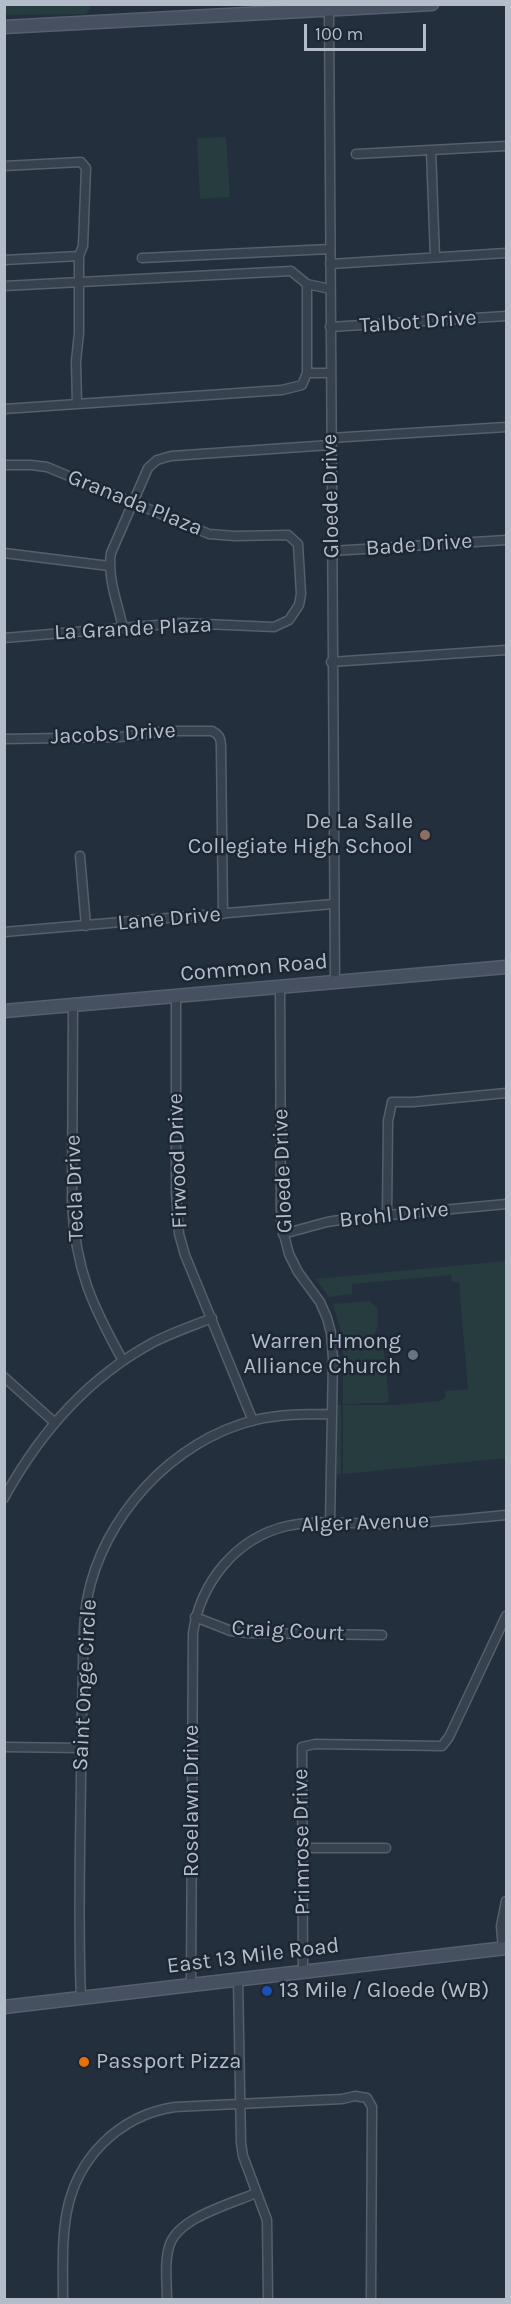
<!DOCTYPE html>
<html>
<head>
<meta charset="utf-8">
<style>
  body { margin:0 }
  #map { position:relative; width:511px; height:2304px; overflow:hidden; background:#242f3e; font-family:Karla,sans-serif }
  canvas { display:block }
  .frame { position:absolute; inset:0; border:6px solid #b4bcc9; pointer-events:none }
  .scale { position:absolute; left:304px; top:24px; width:122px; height:27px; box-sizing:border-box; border:3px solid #b4bcc9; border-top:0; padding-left:8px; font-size:18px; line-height:21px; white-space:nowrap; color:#b4bcc9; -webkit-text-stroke:4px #1d2633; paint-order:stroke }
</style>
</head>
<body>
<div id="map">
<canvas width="511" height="2304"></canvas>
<div class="frame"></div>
<div class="scale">100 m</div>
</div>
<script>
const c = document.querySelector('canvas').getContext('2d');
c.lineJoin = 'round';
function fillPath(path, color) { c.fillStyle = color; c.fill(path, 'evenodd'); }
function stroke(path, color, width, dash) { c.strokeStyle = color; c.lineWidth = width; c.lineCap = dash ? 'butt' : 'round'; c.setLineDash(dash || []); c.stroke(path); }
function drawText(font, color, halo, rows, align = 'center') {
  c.font = font + ' Karla,sans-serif'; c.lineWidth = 5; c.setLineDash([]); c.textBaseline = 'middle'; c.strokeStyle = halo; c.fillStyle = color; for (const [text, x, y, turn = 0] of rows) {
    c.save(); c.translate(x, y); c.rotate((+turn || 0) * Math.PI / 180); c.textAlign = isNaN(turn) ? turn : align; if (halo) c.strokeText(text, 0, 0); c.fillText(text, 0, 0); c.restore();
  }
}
const green = new Path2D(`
  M4,5L5,4L90,5V9L86,14L5,15Z
  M226,137L230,197L200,199L197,138Z
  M506,1261V1458L343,1474V1405H395L440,1401L445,1398L446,1391L468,1389L459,1282H452L451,1275L352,1284V1294L329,1297L316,1279Z
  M369,1301L377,1307C381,1340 373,1338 343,1338L333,1304Z
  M383,1344L389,1401L384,1403L343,1404V1348Z
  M337,1405H341V1474H337Z`);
const street = new Path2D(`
  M329,10L335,982
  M431,150L435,257
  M356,154L506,146
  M4,166L81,162L86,168L83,246L79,256L4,260
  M142,258L330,249
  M330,264L506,253
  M307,284L330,289
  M4,286L291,271L307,284V373
  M330,327L506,316
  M77,404L76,361L79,333V256
  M4,409L282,390L302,385L307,373H330
  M330,438L506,427
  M4,465H31L47,467L209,534L235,536L288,535L298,544L301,594L299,605L289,620L274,627L181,623L4,638
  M332,551L506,540
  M4,553L109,566
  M123,628C118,604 107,578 111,553L148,468L157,460L171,456L330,445
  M331,662L506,650
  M4,739L120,737L166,731H212C220,735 221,739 221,748L223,914
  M80,856L86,926
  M4,932L333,904
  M280,987L281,1223L289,1254L298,1272L320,1302L327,1318L331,1333L333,1359L330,1524
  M176,996V1193L179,1234L185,1255L253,1421
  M73,1005L72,1205C76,1271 92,1305 123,1361
  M387,1215L388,1121L392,1102H413L506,1093
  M283,1234L327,1222L346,1219L506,1204
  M4,1377L54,1422
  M4,1498C39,1434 88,1378 152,1343C171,1333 192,1326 212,1318
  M195,1617L231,1631L248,1633L382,1635
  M4,1747L81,1748
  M303,1848H386
  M503,1948L501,1926L506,1901
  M303,1971L302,1747L315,1744L442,1746L449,1737L506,1616
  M238,1979L241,2143L243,2156L267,2220L268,2300
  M191,1985L193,1633C200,1584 235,1538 287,1526C323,1518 364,1526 401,1524C436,1522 472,1518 506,1515
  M81,1998C78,1926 80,1853 81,1781C81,1744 82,1708 83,1672C83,1648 83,1623 87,1600C102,1517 173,1440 255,1420C280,1414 306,1414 332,1414
  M63,2300C63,2241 58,2189 102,2144C122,2124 147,2111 175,2107L342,2099L355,2096L367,2098L372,2107L371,2300
  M167,2300C167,2282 164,2260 170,2244C180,2217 231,2204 256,2193`);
const secondary = new Path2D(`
  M4,27L432,4
  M4,1011L506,967
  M4,2007L506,1948`);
const markers = [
  [425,835,6,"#8d6e63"],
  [413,1355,6,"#6b7280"],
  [267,1991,6,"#1a4fb4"],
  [84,2062,6,"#e8710a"]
];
const streetNames = [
  ["Talbot Drive",418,322,-4],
  ["Gloede Drive",331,496,-91],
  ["Granada Plaza",135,503,22],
  ["Bade Drive",419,545,-4],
  ["La Grande Plaza",133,629,-3],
  ["Jacobs Drive",113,734,-3],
  ["Lane Drive",169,919,-5],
  ["Common Road",254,968,-5],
  ["Firwood Drive",178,1161,-92],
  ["Gloede Drive",283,1171,-92],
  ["Tecla Drive",75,1188,-92],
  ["Brohl Drive",394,1215,-6],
  ["Alger Avenue",365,1523,-2],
  ["Craig Court",288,1631,3],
  ["Saint Onge Circle",85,1685,-87],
  ["Roselawn Drive",192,1801,-90],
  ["Primrose Drive",302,1842,-91],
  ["East 13 Mile Road",253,1956,-7]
];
const poiNames = [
  ["De La Salle",413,822],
  ["Collegiate High School",413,847],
  ["Warren Hmong",401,1342],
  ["Alliance Church",401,1367],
  ["13 Mile / Gloede (WB)",279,1991,"left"],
  ["Passport Pizza",96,2062,"left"]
];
fillPath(green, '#263c3f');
stroke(street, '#565f6c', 11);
stroke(secondary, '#565f6c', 15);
stroke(street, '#38414e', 8);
stroke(secondary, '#465061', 12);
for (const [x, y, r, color] of markers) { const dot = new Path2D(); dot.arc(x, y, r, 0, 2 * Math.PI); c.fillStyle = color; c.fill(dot); stroke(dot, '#1d2633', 2); }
drawText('22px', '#b4bcc9', '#1d2633', streetNames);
drawText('22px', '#b4bcc9', '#1d2633', poiNames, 'right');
</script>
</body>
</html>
